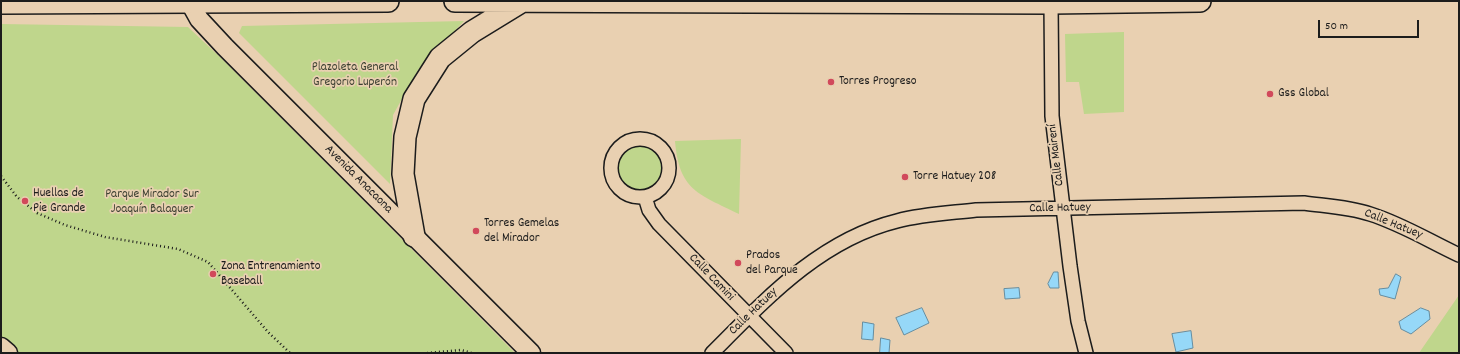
<!DOCTYPE html>
<html>
<head>
<meta charset="utf-8">
<style>
  body { margin:0 }
  #map { position:relative; width:1460px; height:354px; overflow:hidden; background:#e9d0b1; font-family:Dekko,sans-serif }
  canvas { display:block }
  .frame { position:absolute; inset:0; border:2px solid #1c1c1c; pointer-events:none }
  .scale { position:absolute; left:1318px; top:20px; width:101px; height:18px; box-sizing:border-box; border:2px solid #1c1c1c; border-top:0; padding-left:5px; font-size:12px; line-height:14px; white-space:nowrap; color:#1c1c1c; -webkit-text-stroke:3px #e9d0b1; paint-order:stroke }
</style>
</head>
<body>
<div id="map">
<canvas width="1460" height="354"></canvas>
<div class="frame"></div>
<div class="scale">50 m</div>
</div>
<script>
const c = document.querySelector('canvas').getContext('2d');
c.lineJoin = 'round';
function fillPath(path, color) { c.fillStyle = color; c.fill(path, 'evenodd'); }
function stroke(path, color, width, dash) { c.strokeStyle = color; c.lineWidth = width; c.lineCap = dash ? 'butt' : 'round'; c.setLineDash(dash || []); c.stroke(path); }
function drawText(font, color, halo, rows, align = 'center') {
  c.font = font + ' Dekko,sans-serif'; c.lineWidth = 3.5; c.setLineDash([]); c.textBaseline = 'middle'; c.strokeStyle = halo; c.fillStyle = color; for (const [text, x, y, turn = 0] of rows) {
    c.save(); c.translate(x, y); c.rotate((+turn || 0) * Math.PI / 180); c.textAlign = isNaN(turn) ? turn : align; if (halo) c.strokeText(text, 0, 0); c.fillText(text, 0, 0); c.restore();
  }
}
const green = new Path2D(`
  M464,21L418,70L393,115L390,184L239,33L242,26Z
  M1,24L188,27L222,59L515,353H1Z
  M1124,32V112L1084,114L1079,82H1066L1065,34Z
  M741,139L739,214C699,194 679,191 675,141Z
  M616 167a23 23 0 1 1 46 0a23 23 0 1 1-46 0Z
  M1459,295V353H1419Z`);
const water = new Path2D(`
  M1054,272H1058L1059,288H1050L1048,284Z
  M1396,274L1401,277L1395,299L1380,295L1379,289L1388,288Z
  M1019,288L1020,298L1005,299L1004,289Z
  M922,308L929,323L904,335L896,318Z
  M1421,308L1429,311L1430,319L1411,334L1401,329L1399,322Z
  M863,322L874,324L873,340L862,339Z
  M1191,331L1193,348L1176,352L1172,334Z
  M881,338L890,340L889,353H880Z`);
const path = new Path2D(`
  M1,176L17,197L37,213L65,225L105,237L178,249L208,262L268,332L290,353
  M427,353L461,350L472,353`);
const street = new Path2D(`
  M1051,3L1052,116L1070,266L1078,321L1086,353
  M611 168a29 29 0 1 1 58 0a29 29 0 1 1-58 0Z
  M645,197L649,210L659,224L786,353
  M712,353C766,299 820,240 897,221C923,214 950,213 976,210L1304,203C1326,206 1349,207 1370,214C1402,224 1429,241 1459,255`);
const secondary = new Path2D(`
  M189,1L199,19L225,47L531,353
  M1,347L8,353`);
const primary = new Path2D(`
  M455,1L1051,3L1200,1
  M1,3L388,1
  M414,236L403,174L405,137L414,99L440,58L472,32L521,2`);
const markers = [
  [831,82,4,"#d1495b"],
  [1270,94,4,"#d1495b"],
  [905,177,4,"#d1495b"],
  [25,201,4,"#d1495b"],
  [476,231,4,"#d1495b"],
  [738,263,4,"#d1495b"],
  [213,274,4,"#d1495b"]
];
const parkNames = [
  ["Plazoleta General",355,68],
  ["Gregorio Luperón",355,83],
  ["Parque Mirador Sur",152,195],
  ["Joaquín Balaguer",152,210]
];
const poiNames = [
  ["Torres Progreso",839,82],
  ["Gss Global",1278,94],
  ["Torre Hatuey 208",913,177],
  ["Huellas de",33,194],
  ["Pie Grande",33,209],
  ["Torres Gemelas",484,224],
  ["del Mirador",484,239],
  ["Prados",746,256],
  ["del Parque",746,271],
  ["Zona Entrenamiento",221,267],
  ["Baseball",221,282]
];
const streetNames = [
  ["Calle Mairení",1057,155,-97],
  ["Avenida Anacaona",358,180,45],
  ["Calle Hatuey",1060,209,-1],
  ["Calle Hatuey",1393,225,22],
  ["Calle Camini",711,278,46],
  ["Calle Hatuey",754,312,-44]
];
fillPath(green, '#bfd68c');
fillPath(water, '#96d8f8');
stroke(water, '#658da0', 1);
stroke(street, '#1c1c1c', 16);
stroke(secondary, '#1c1c1c', 21);
stroke(primary, '#1c1c1c', 24);
stroke(path, '#1c1c1c', 2.5, [1, 3]);
stroke(street, '#e9d0b1', 13);
stroke(secondary, '#e9d0b1', 18);
stroke(primary, '#e9d0b1', 21);
for (const [x, y, r, color] of markers) { const dot = new Path2D(); dot.arc(x, y, r, 0, 2 * Math.PI); c.fillStyle = color; c.fill(dot); stroke(dot, '#e9d0b1', 1.5); }
drawText('13px', '#3d4132', '#e9d0b1', parkNames);
drawText('13px', '#1c1c1c', '#e9d0b1', poiNames, 'left');
drawText('13px', '#1c1c1c', '#e9d0b1', streetNames);
</script>
</body>
</html>
